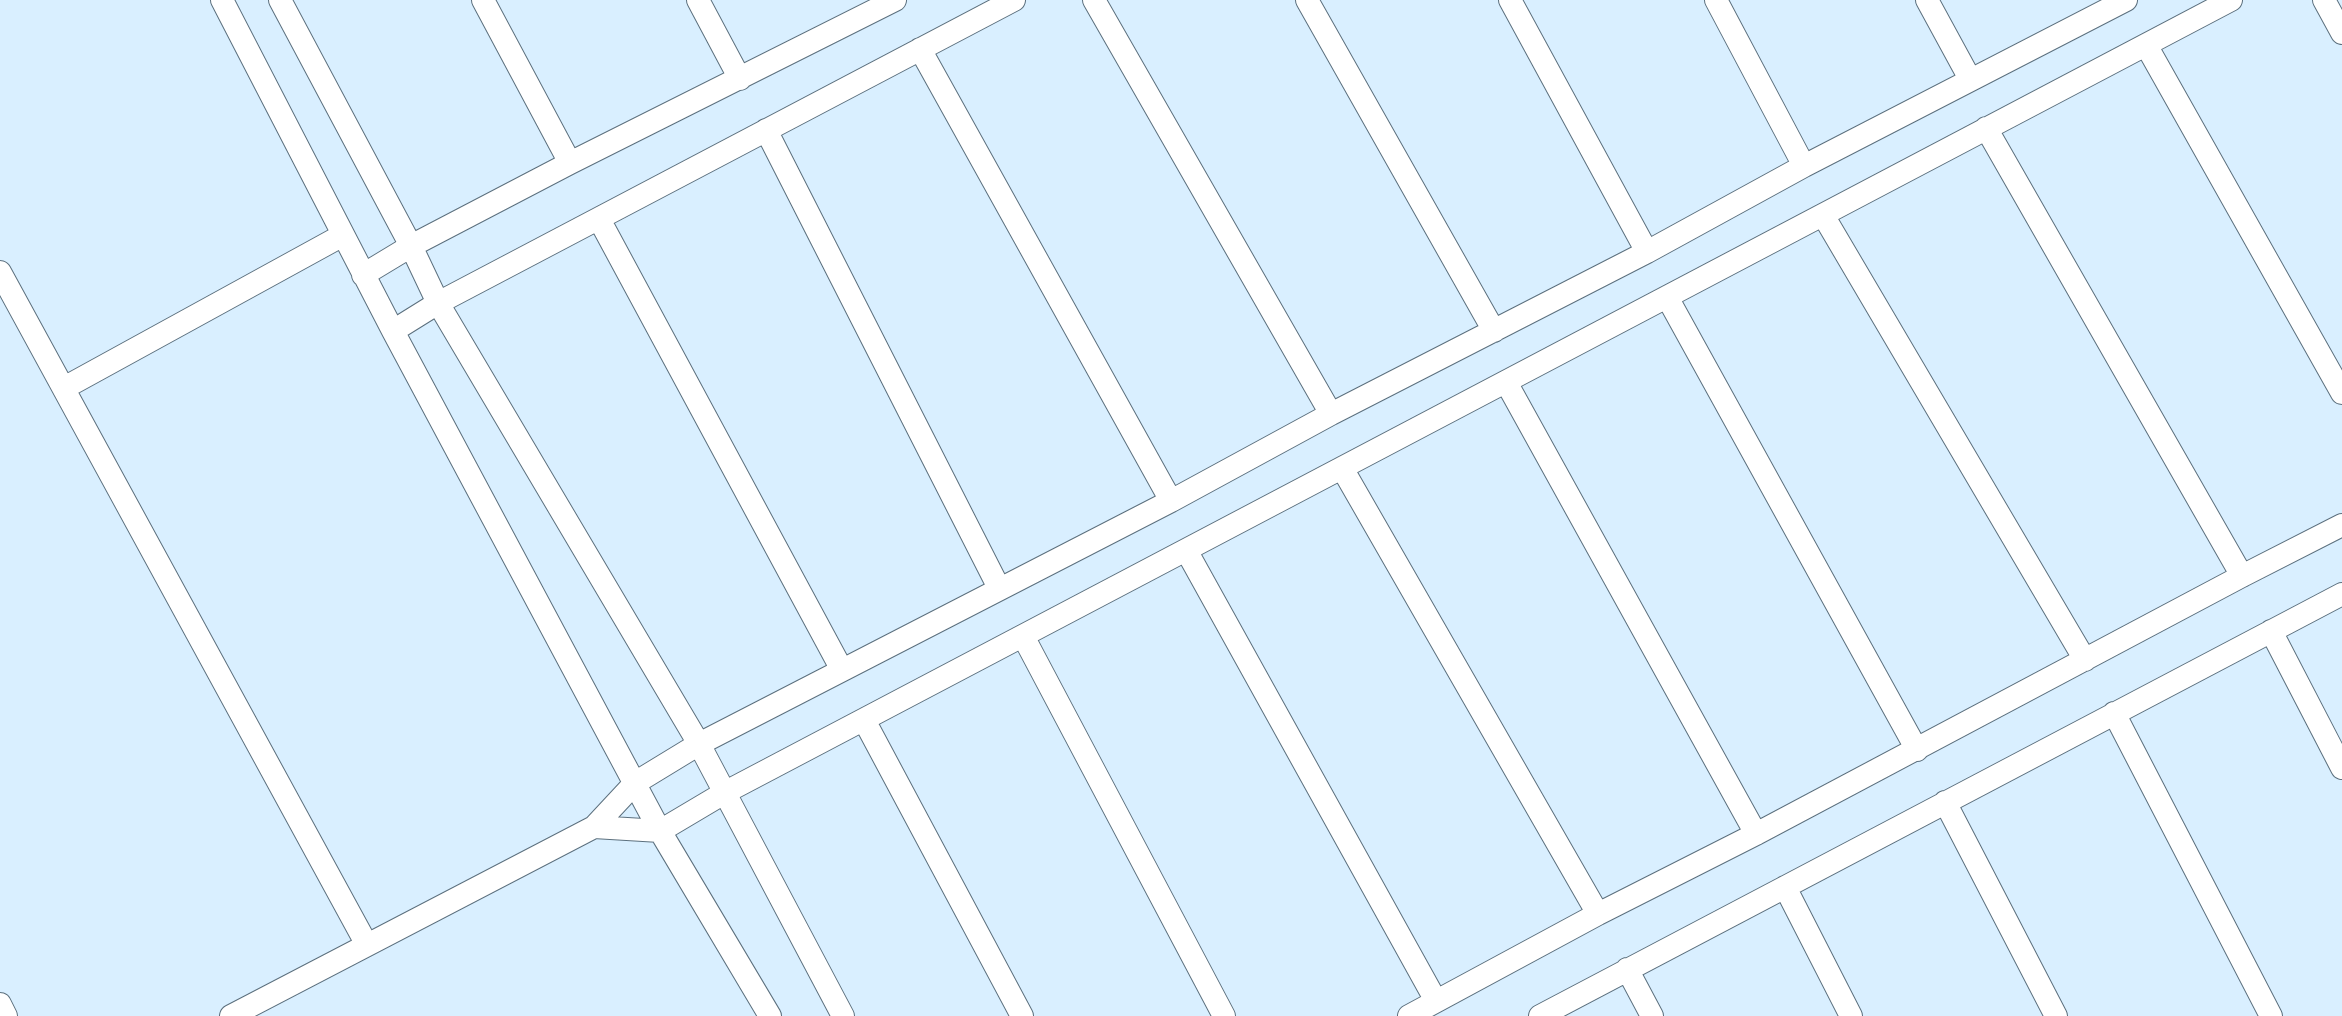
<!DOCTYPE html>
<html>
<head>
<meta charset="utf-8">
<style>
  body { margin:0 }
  canvas { display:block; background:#d9efff }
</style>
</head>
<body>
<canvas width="2342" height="1016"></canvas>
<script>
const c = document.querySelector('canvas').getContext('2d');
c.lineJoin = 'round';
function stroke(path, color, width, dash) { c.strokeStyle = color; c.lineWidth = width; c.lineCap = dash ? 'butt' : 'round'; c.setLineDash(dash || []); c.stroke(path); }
const street = new Path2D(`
  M222,0L393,331L660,831L770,1016
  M280,0L411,246L438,303L699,744L843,1016
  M483,0L570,163
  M698,0L740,79
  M1094,0L1331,414
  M1307,0L1494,331
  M1510,0L1647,252
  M1716,0L1804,166
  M1927,0L1970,79
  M2324,0L2342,33
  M2146,45L2342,393
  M920,49L1171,501
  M1986,128L2242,576
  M766,130L999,588
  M1823,215L2085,660
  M599,219L842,670
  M0,272L367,945
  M363,275L411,246L570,163L895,0
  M1667,297L1917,750
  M393,331L438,303L1014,0
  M1506,382L1756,834
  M64,388L343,235
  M1342,468L1598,914
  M1186,550L1436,1001
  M2271,631L2342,768
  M1023,636L1224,1016
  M2114,713L2271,1016
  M864,720L1022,1016
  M1945,802L2056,1016
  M594,827L660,831L724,793L2231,0
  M1785,887L1851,1016
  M1627,969L1652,1016
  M231,1016L594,827L635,783L699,744L1171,501L1331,414L1647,252L1804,166L2126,0
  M1409,1016L1598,914L1756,834L2242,576L2342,525
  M1540,1016L2342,594`);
const secondary = new Path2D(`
  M0,1004L6,1016`);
stroke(street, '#5c707e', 24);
stroke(secondary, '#5c707e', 24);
stroke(street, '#fff', 22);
stroke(secondary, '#fff', 22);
</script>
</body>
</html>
